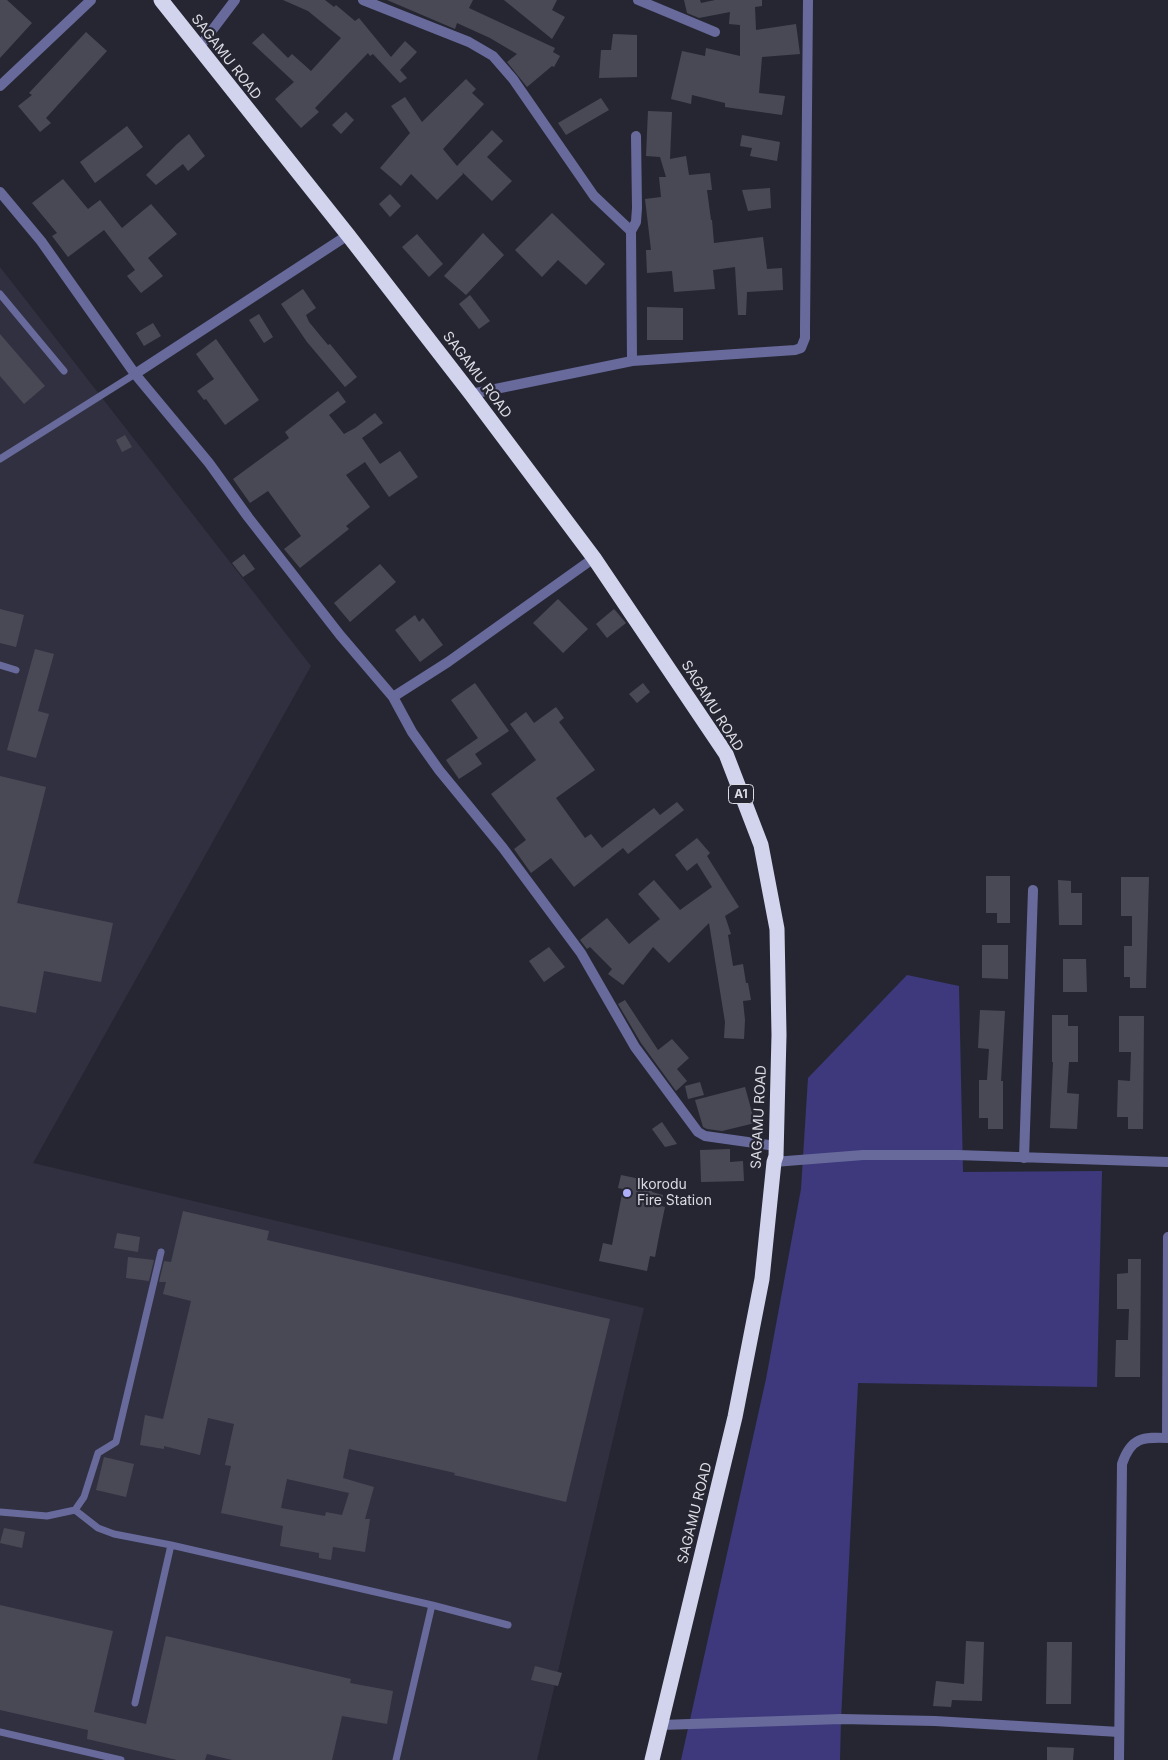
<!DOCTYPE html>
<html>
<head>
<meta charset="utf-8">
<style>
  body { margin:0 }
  canvas { display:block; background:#252632 }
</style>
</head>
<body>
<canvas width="1168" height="1760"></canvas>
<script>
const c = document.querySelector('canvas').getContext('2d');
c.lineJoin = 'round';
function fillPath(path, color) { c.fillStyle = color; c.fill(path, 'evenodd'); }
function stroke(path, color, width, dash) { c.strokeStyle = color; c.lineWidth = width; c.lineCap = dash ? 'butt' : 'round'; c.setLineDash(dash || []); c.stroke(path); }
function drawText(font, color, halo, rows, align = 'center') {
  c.font = font + ' Inter,sans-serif'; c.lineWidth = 4.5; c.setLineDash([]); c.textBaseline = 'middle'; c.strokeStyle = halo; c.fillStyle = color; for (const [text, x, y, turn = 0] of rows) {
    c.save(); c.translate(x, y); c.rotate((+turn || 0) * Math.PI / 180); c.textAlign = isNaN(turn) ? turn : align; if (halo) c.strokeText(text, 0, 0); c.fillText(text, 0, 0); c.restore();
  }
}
const built = new Path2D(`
  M0,267L311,666L33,1163L644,1308L537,1760H0Z`);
const green = new Path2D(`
  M907,975L959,986L963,1172L1102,1171L1097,1387L858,1383L841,1719L840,1760H681L766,1379L801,1189L808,1078Z`);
const building = new Path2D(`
  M0,0H7L32,23L0,58Z
  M283,0H325L334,7L336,5L355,21L359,18L391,57L405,41L417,52L400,70L407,78L400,83L373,54L370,56L368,53L315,108L319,112L301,128L275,99L294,82L252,43L263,33L288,58L292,54L311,71L341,38L308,11Z
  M387,0H473L469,8L555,48L553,52L560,56L554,67L552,66L527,87L507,62L517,54L490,38L457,23L455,29Z
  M504,0H557L552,10L565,17L552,39Z
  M684,0H700L701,3L715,0H762V6L755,7L756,30L796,24L800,54L762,57L759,93L785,96L782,115L725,107V103L692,95L691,104L671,99L682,51L705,56L706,48L740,56V25L729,24L730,12L699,18L687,13Z
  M86,32L107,51L46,118L51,123L40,132L18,106L32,95L29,93Z
  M613,34L637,35V77L599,78L601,50H611Z
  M466,79L476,89L472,93L484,104L443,149L457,166L492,130L503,141L487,157L512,181L492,201L462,172L463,174L437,200L411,174L401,186L380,168L410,133L391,106L405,97L422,122Z
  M601,98L609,110L566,135L558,123Z
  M648,111L672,112L670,159L686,156L689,175L710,173L712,190H707L711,220H712L714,243L763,237L767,269L782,268L783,290L747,292L746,315H738L735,267L713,270L715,289L674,292L672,271L647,273L646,250H651L645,199L661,197L659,177H666L660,157L646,156Z
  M346,112L354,120L341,134L332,125Z
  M127,126L143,147L95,183L80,162Z
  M189,134L205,156L188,171L183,164L156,185L146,175L177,144Z
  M742,135L780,142L777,161L750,156L752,148L740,146Z
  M63,179L88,209L100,200L122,228L151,204L177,234L148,258L163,276L141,293L127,276L135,270L104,230L68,257L52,236L57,233L32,203Z
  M770,188L771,208L748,211L742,190Z
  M390,194L401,206L390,217L379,204Z
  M552,213L605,264L586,285L558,260L542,277L515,250Z
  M483,233L504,255L466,295L444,276Z
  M417,234L443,264L429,277L402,247Z
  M303,289L316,308L306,315L309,322L328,345L330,344L357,377L345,387L307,342L281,304Z
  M470,295L490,321L479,329L459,304Z
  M647,307L683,308V340H647Z
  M259,314L273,337L264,343L249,320Z
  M153,323L161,336L144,346L136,333Z
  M0,334L45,386L24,404L0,376Z
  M216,339L259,400L225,425L206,399L204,400L197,391L214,379L196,354Z
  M338,391L346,402L329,415L344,434L355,428L375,413L383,423L362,438L380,464L400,451L418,477L389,497L365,462L346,475L370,507L346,526L349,529L300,568L284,549L301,536L268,491L250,503L233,479L289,438L285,432Z
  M125,435L132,447L122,452L116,440Z
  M244,554L255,569L243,577L232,563Z
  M380,564L396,582L350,622L334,603Z
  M558,599L588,629L563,653L533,623Z
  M0,609L24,615L16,647L0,643Z
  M614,609L626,623L607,638L596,624Z
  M415,615L419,622L423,618L443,645L420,662L395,630Z
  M35,649L54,654L38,711L49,714L36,758L7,750Z
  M475,683L509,731L475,754L482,764L459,779L446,760L478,738L451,700Z
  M643,683L650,692L637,703L629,694Z
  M556,707L564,718L559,722L595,770L556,798L585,838L591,834L602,848L654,808L660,815L677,802L684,810L628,854L623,848L574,887L551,858L531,873L514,849L526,840L491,794L536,760L510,724L526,712L534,723Z
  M0,776L46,787L17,903L113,923L101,982L44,971L36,1013L0,1006Z
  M697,838L710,853L707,856L739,907L725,916L731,934L728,935L733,966L743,964L746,983H748L751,1000L743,1001L745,1020L744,1039L724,1038L725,1022L709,923L669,963L653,947L623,985L608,974L612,969L590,947L587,949L580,940L607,918L629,944L660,919L638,894L654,880L680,910L712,887L697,863L687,871L675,855Z
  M986,876H1010V923H997V913H986Z
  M1121,877H1149L1146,988H1130V977H1124V946H1132V916H1121Z
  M1058,880L1071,881V893H1082V925H1059Z
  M982,945H1008V979L982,978Z
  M549,947L565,967L544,982L529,961Z
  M1063,959H1086L1087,992H1063Z
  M625,1000L658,1050L672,1039L689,1058L677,1069L687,1081L676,1091L641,1043L618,1004Z
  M980,1010L1005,1011L1001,1081H1003V1129H988V1118H979V1080H987L989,1049L978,1048Z
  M1052,1015H1068V1026H1078V1062H1069L1067,1093L1079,1094L1077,1129L1050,1128L1053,1062H1052Z
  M1119,1016H1144L1143,1129H1128V1117H1117L1118,1080L1130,1081L1131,1052H1119Z
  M700,1082L704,1095L688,1099L685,1086Z
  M745,1087L755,1123L722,1131L707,1129L703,1127L695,1100Z
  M662,1122L677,1144L665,1147L652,1129Z
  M730,1149V1162L743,1161L744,1181L701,1182L700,1150Z
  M621,1175L654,1182L652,1192L663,1195L661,1206L665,1207L660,1231L655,1257L650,1256L647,1271L599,1261L603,1243L612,1245L623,1189L618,1188Z
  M183,1211L269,1231L267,1240L610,1319L566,1502L454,1475L455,1473L349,1449L343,1478L374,1487L365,1519H370L365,1552L333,1547L331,1560L319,1558V1553L280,1546L283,1526L221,1513L231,1466L225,1465L234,1424L208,1418L200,1455L164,1446V1449L140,1445L145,1415L163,1419L191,1301L163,1294L166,1282H159L164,1261L171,1262ZM287,1479L349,1493L342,1515L326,1512L325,1516L281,1508Z
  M117,1233L140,1237L138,1252L114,1248Z
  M128,1257L154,1260L149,1281L126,1278Z
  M1128,1259H1141L1140,1377H1115L1116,1340H1128L1129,1309H1117V1274L1128,1273Z
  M104,1457L134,1464L126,1497L96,1490Z
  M4,1528L25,1532L22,1548L0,1543Z
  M0,1605L113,1631L94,1712L146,1724L166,1636L351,1679L350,1683L393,1691L387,1724L342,1716L332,1760H232L207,1754L205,1760H177L87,1739L88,1730L0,1710Z
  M966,1641L984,1642L982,1701L952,1700L951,1707L933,1706L936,1681L964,1684Z
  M1047,1642H1072L1071,1704H1046Z
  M535,1666L562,1673L558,1686L531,1680Z
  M1047,1747L1074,1748L1073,1760H1047Z`);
const lane = new Path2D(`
  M0,294L64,371
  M0,459L135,374
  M0,665L16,670
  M75,1510L98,1528L114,1534L171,1545L432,1605L508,1625
  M0,1512L47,1516L75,1510L84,1497L98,1453L116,1442L161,1252
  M135,1703L171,1545
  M0,1732L121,1760
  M396,1760L432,1605`);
const street = new Path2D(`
  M363,0L469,42L493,56L513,79L594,196L631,231L632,361
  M638,0L715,32
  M198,49L235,0
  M0,86L91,0
  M0,192L41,241L135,374L209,463L248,517L340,635L393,697L412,732L439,770L503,848L581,953L635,1047L698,1132L705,1136L776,1146
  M631,231L636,222L637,208L636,136
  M135,374L348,235
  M471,394L632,361L795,350L801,348L805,338V328L808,0
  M393,697L448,662L594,558
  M1024,1158L1033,890
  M774,1162L863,1155H957L1168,1162
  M1167,1438L1168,1237
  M661,1725L841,1719L935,1721L1119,1732
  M1119,1760L1122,1464C1131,1437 1143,1437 1168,1438`);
const highway = new Path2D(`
  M161,0L348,235L471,394L594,558L726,754L761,845L777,929L779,1035L776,1156L774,1162L762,1279L735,1417L652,1760`);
const markers = [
  [627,1193,5,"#adaffb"]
];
const shields = [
  [741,794,25]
];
const shieldNames = [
  ["A1",741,794]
];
const streetNames = [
  ["SAGAMU ROAD",226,57,52],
  ["SAGAMU ROAD",477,375,53],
  ["SAGAMU ROAD",712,706,58],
  ["SAGAMU ROAD",759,1117,-87],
  ["SAGAMU ROAD",695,1513,-76]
];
const poiNames = [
  ["Ikorodu",637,1185],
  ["Fire Station",637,1201]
];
fillPath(built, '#303041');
fillPath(green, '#3d397c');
fillPath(building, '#494956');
stroke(lane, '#696a9c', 7);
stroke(street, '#696a9c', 10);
stroke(highway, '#d2d4ed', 15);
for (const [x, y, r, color] of markers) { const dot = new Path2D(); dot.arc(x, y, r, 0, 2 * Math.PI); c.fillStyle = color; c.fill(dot); stroke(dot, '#252632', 2); }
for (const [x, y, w] of shields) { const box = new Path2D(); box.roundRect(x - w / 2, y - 9.5, w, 19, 4); c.fillStyle = '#252632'; c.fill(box); stroke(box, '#dbdbe3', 1); }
drawText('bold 12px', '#dbdbe3', null, shieldNames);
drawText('14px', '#dbdbe3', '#252632', streetNames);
drawText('14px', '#dbdbe3', '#252632', poiNames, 'left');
</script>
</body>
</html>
